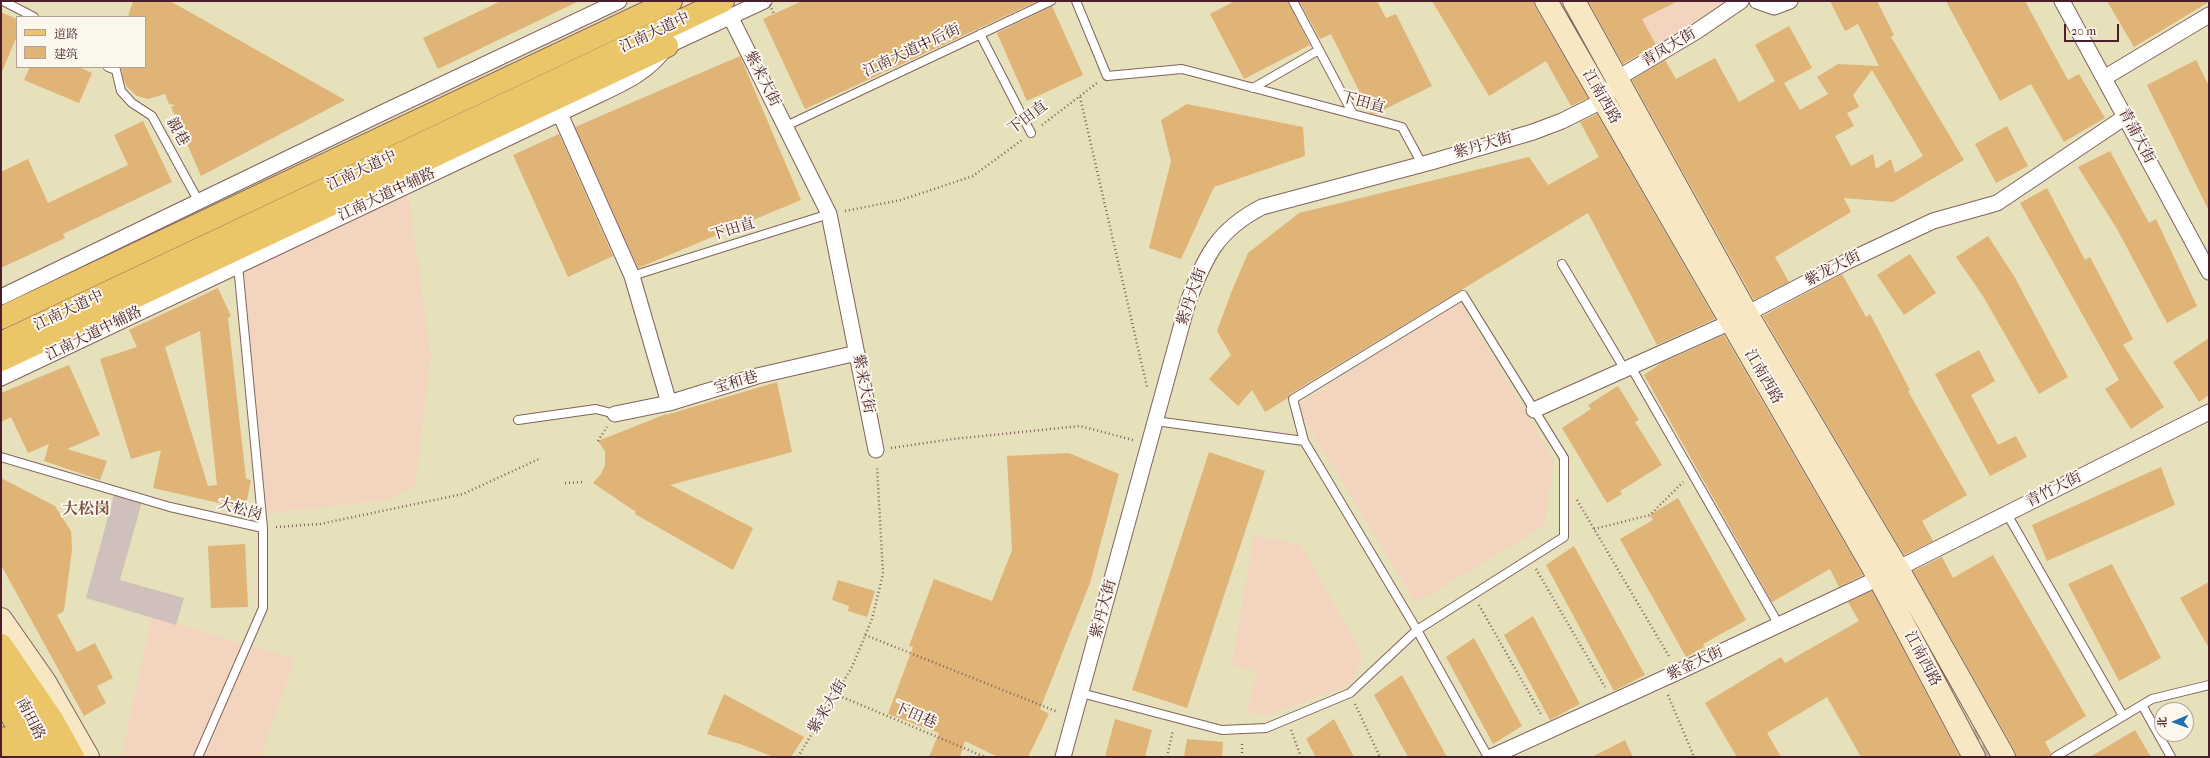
<!DOCTYPE html>
<html>
<head>
<meta charset="utf-8">
<style>
  body { margin:0 }
  #map { position:relative; width:2210px; height:758px; overflow:hidden; background:#e6e0bb; font-family:"IM FELL French Canon","Noto Serif SC",serif }
  canvas { display:block }
  .frame { position:absolute; inset:0; border:2px solid #4a1f2b; pointer-events:none }
  .legend { position:absolute; left:16px; top:16px; width:130px; height:52px; box-sizing:border-box; background:#fbf7ec; border:1px solid #b4a19f; margin:0; padding:5px 7px; list-style:none; font-size:12px; color:#4a1f2b }
  .legend li { display:flex; align-items:center; gap:8px; height:20px }
  .legend b { width:20px; border:1px solid #b4a19f }
  .north { position:absolute; left:2154px; top:702px; width:40px; height:40px; box-sizing:border-box; background:#fbf7ec; border:1px solid #b4a19f; border-radius:50%; rotate:268deg; font-size:11px; font-weight:700; line-height:16px; text-align:center; color:#4a1f2b }
  .north::after { content:''; display:block; margin:auto; width:14px; height:18px; background:#1f6fb2; clip-path:polygon(50% 0,100% 100%,50% 72%,0 100%) }
  .scale { position:absolute; left:2064px; top:24px; width:55px; height:18px; box-sizing:border-box; border:2px solid #4a1f2b; border-top:0; padding-left:5px; font-size:12px; line-height:14px; white-space:nowrap; color:#4a1f2b; -webkit-text-stroke:3px #fbf7ec; paint-order:stroke }
</style>
</head>
<body>
<div id="map">
<canvas width="2210" height="758"></canvas>
<div class="frame"></div>
<ul class="legend">
<li><b style="height:5px;background:#eac669"></b>道路</li>
<li><b style="height:11px;background:#e0b376"></b>建筑</li>
</ul>
<div class="north">北</div>
<div class="scale">20 m</div>
</div>
<script>
const c = document.querySelector('canvas').getContext('2d');
c.lineJoin = 'round';
function fillPath(path, color) { c.fillStyle = color; c.fill(path, 'evenodd'); }
function stroke(path, color, width, dash) { c.strokeStyle = color; c.lineWidth = width; c.lineCap = dash ? 'butt' : 'round'; c.setLineDash(dash || []); c.stroke(path); }
function drawText(font, color, halo, rows, align = 'center') {
  c.font = font + ' "IM FELL French Canon","Noto Serif SC",serif'; c.lineWidth = 4; c.setLineDash([]); c.textBaseline = 'middle'; c.strokeStyle = halo; c.fillStyle = color; for (const [text, x, y, turn = 0] of rows) {
    c.save(); c.translate(x, y); c.rotate((+turn || 0) * Math.PI / 180); c.textAlign = isNaN(turn) ? turn : align; if (halo) c.strokeText(text, 0, 0); c.fillText(text, 0, 0); c.restore();
  }
}
const built = new Path2D(`
  M1600,1H1727L1634,59Z
  M408,192L431,357L415,487L386,500L267,513L244,271Z
  M1460,302L1554,461L1544,526L1416,603L1296,406Z
  M1254,536L1300,544L1363,655L1352,684L1268,715L1246,712L1258,672L1232,665Z
  M152,617L295,659L261,757H123L125,740Z`);
const industrial = new Path2D(`
  M114,495L142,502L120,580L184,598L176,625L86,598Z`);
const building = new Path2D(`
  M133,1H170L345,100L201,176L171,107L175,105L169,104L165,94L148,99L137,96L127,87L124,81L121,67H145V17H128Z
  M501,1H579L438,69L423,38Z
  M802,1H1038L805,109L763,19Z
  M1235,1H1288L1310,45L1244,79L1210,14Z
  M1299,1H1377L1386,18L1396,14L1432,86L1375,114L1370,113L1331,34L1320,39Z
  M1432,1H1534L1535,7L1588,98L1571,106L1546,61L1489,96Z
  M1588,1H1678L1642,19L1656,45L1623,64Z
  M1830,1H1877L1894,35L1891,37L1964,160L1893,202L1844,198L1851,212L1775,257L1789,282L1754,300L1632,80L1665,60L1676,79L1715,58L1739,102L1775,81L1755,45L1789,26L1812,68L1784,83L1800,110L1828,94L1817,77L1838,64L1879,66L1858,24L1845,31ZM1872,70L1923,156L1895,173L1891,159L1876,169L1873,154L1851,166L1835,136L1854,126L1847,113L1859,107L1853,95Z
  M1946,1H2025L2068,80L2079,74L2105,118L2064,142L2031,84L2000,101Z
  M2107,1H2209V2L2134,47Z
  M1052,6L1083,75L1027,101L997,33Z
  M1,12L17,19V36L1,74Z
  M740,56L801,200L638,268L575,127Z
  M2196,60L2209,86V211L2147,85Z
  M30,67H79L92,73L79,103L24,80Z
  M1187,104L1303,127L1305,156L1214,187L1181,259L1149,248L1171,161L1161,120Z
  M1597,114L1715,319L1657,345L1588,213L1290,394L1288,398L1265,412L1252,390L1238,406L1209,379L1231,355L1217,331L1231,293L1248,253L1299,213L1529,157L1548,185L1599,157L1580,122Z
  M143,121L172,182L63,234L65,238L1,268V172L28,159L48,203L128,165L114,135Z
  M2007,126L2028,166L1996,183L1975,144Z
  M559,134L613,256L568,277L513,155Z
  M2110,151L2149,223L2156,219L2197,306L2167,323L2117,229L2078,167Z
  M2047,188L2085,260L2090,257L2133,339L2123,345L2164,407L2131,429L2105,389L2119,380L2020,203Z
  M1988,236L2014,276L2068,377L2039,394L1983,296L1956,257Z
  M1910,254L1936,293L1904,315L1877,275Z
  M1842,274L1866,317L1870,314L1910,390L1908,391L1967,495L1922,521L1933,541L1904,555L1763,316Z
  M218,288L231,316L228,318L246,479L251,480L245,509L153,488L161,450L131,459L100,359L137,347L129,330ZM200,331L217,485L208,486L165,347Z
  M1724,335L1863,575L1839,587L1830,569L1772,602L1644,375L1663,362Z
  M2209,338V395L2199,402L2173,362Z
  M1979,350L1995,381L1971,395L1998,445L2016,436L2027,457L1990,476L1935,374Z
  M69,365L100,435L67,449L107,461L100,480L44,461L49,444L28,453L11,417L1,422V393Z
  M777,382L792,452L670,485L753,528L733,570L635,514L636,512L593,483L601,474L605,465V451L598,441L666,414V415Z
  M1618,386L1639,420L1635,422L1662,465L1620,491L1622,494L1607,503L1562,428L1591,409L1588,405Z
  M1209,452L1265,471L1187,708L1132,690Z
  M1069,453L1119,474L1090,583L1040,709L1049,714L1028,757H998L965,741L960,757H929L939,733L888,714L913,647L909,646L934,579L992,601L1012,550L1007,456Z
  M2161,467L2175,505L2047,561L2032,525Z
  M1,478L55,506L71,531L72,550L64,611L57,615L77,652L95,643L113,678L97,686L106,703L84,716L1,565Z
  M1678,498L1746,620L1703,644L1704,647L1686,657L1620,539L1653,520L1650,515Z
  M245,544L248,607L211,608L208,546Z
  M1574,546L1645,675L1614,691L1546,565Z
  M1993,555L2086,716L2045,742L2051,753L2050,757H2016L2015,751L1913,571L1942,557L1953,578Z
  M2112,564L2161,658L2119,681L2068,584Z
  M838,580L875,591L867,617L848,611L849,606L832,600Z
  M2209,582V648L2180,598Z
  M1872,591L1960,757H1861L1827,697L1767,733L1781,757H1737L1705,703L1781,657L1785,663L1859,621L1848,602Z
  M1533,616L1580,704L1550,720L1504,635Z
  M1474,638L1522,726L1493,744L1446,657Z
  M1402,675L1447,757H1408L1374,695Z
  M724,694L804,737L791,757H774L740,744L707,734Z
  M1115,719L1152,730L1145,757H1105Z
  M1334,719L1354,757H1316L1306,739Z
  M2135,730L2151,757H2090Z
  M1187,739L1223,742L1222,757H1184Z
  M1625,740L1633,757H1592Z`);
const pedestrianTunnel = new Path2D(`
  M1972,730L1987,757`);
const path = new Path2D(`
  M1080,97L1147,387
  M1042,125L1097,83
  M845,211L901,200L973,176L1022,140
  M598,441L607,427
  M891,448L953,439L1080,426L1133,440
  M565,483L582,482
  M1577,500L1670,658
  M276,527L320,524L463,494L541,458
  M1594,529L1650,515L1683,482
  M1536,569L1605,687
  M1479,605L1542,716
  M865,635L1058,712
  M835,694L985,757
  M1668,695L1694,757
  M1355,704L1380,757
  M1291,730L1301,757
  M798,757L852,667L872,619L883,574L877,466
  M1167,757L1173,730
  M1242,757V742`);
const service = new Path2D(`
  M3,1L34,17
  M1076,1L1107,76L1182,69L1402,127L1422,164
  M1293,1L1353,114
  M980,34L1031,133
  M108,67L116,70L121,91L132,103L152,116L199,202
  M1253,88L1319,50
  M786,126L1051,1
  M1562,264L1625,370
  M632,276L829,214
  M1631,367L1779,625
  M518,420L596,409L615,414
  M1155,421L1304,441
  M1,457L170,507L263,528
  M2007,514L2123,716
  M1081,693L1222,730L1266,728L1350,693L1417,630L1564,537V458L1463,295L1293,399L1304,441L1417,630L1488,757
  M2142,705L2171,757
  M198,757L263,608V528L238,265
  M2055,757L2152,699L2209,685`);
const minor = new Path2D(`
  M1757,1L1774,7L1790,1
  M2062,1L2209,272
  M730,16L829,214L876,450
  M2104,78L2209,15
  M560,114L632,276L669,403
  M1,297L382,113L619,1
  M1,378L588,100C617,86 649,74 667,46L764,1
  M1534,410L1731,322L1848,261L1933,221L1997,203L2125,117
  M615,414L669,403L757,376L857,353
  M1063,757L1188,302C1205,257 1217,230 1262,207L1431,162L1533,132L1562,121L1604,100L1618,78L1697,31L1741,1
  M1491,757L1678,672L1879,578L2209,412`);
const secondary = new Path2D(`
  M1546,1L1879,578L1974,757
  M1574,1L1747,314L1898,569L2004,757
  M1,619L45,682L88,757`);
const primary = new Path2D(`
  M1,318L671,1
  M1,343L723,1
  M1,659L27,716L50,757`);
const trunk = new Path2D(`
  M1,360L667,46
  M1,645L53,721L73,757
  M1,696L34,757
  M1,738L12,757`);
const pathBridge = new Path2D(`
  M768,1L774,14`);
const streetNames = [
  ["江南大道中",655,33,-25],
  ["青凤大街",1669,48,-31],
  ["江南大道中后街",912,51,-25],
  ["紫来大街",762,79,63],
  ["江南西路",1601,97,60],
  ["下田直",1363,103,15],
  ["下田直",1028,118,-37],
  ["親巷",177,132,61],
  ["青蒲大街",2136,136,62],
  ["紫丹大街",1483,146,-16],
  ["江南大道中",362,171,-25],
  ["江南大道中辅路",387,195,-25],
  ["下田直",733,230,-17],
  ["紫龙大街",1833,269,-27],
  ["紫丹大街",1192,297,-71],
  ["江南大道中",69,311,-25],
  ["江南大道中辅路",94,334,-26],
  ["江南西路",1763,377,60],
  ["宝和巷",736,383,-16],
  ["紫来大街",863,384,79],
  ["青竹大街",2054,490,-27],
  ["大松岗",240,510,16],
  ["紫丹大街",1104,609,-75],
  ["江南西路",1922,659,62],
  ["紫金大街",1695,664,-25],
  ["紫来大街",828,707,-59],
  ["下田巷",915,716,23],
  ["南田路",30,719,63]
];
const neighbourhoodNames = [
  ["大松岗",86,510]
];
fillPath(built, '#f3d4bf');
fillPath(industrial, '#cfc0bb');
fillPath(building, '#e0b376');
stroke(pedestrianTunnel, '#c7b99e', 12, [12, 6]);
stroke(service, '#81635d', 10);
stroke(minor, '#81635d', 17);
stroke(secondary, '#81635d', 24);
stroke(primary, '#81635d', 24);
stroke(trunk, '#81635d', 24);
stroke(path, '#81635d', 2.5, [1, 3]);
stroke(service, '#fff', 8);
stroke(minor, '#fff', 15);
stroke(secondary, '#f7e8c3', 22);
stroke(primary, '#eac669', 22);
stroke(trunk, '#eac669', 22);
stroke(pathBridge, '#81635d', 2.5, [1, 3]);
drawText('15px', '#4a1f2b', '#fbf7ec', streetNames);
drawText('bold 16px', '#7e5345', '#fbf7ec', neighbourhoodNames);
</script>
</body>
</html>
